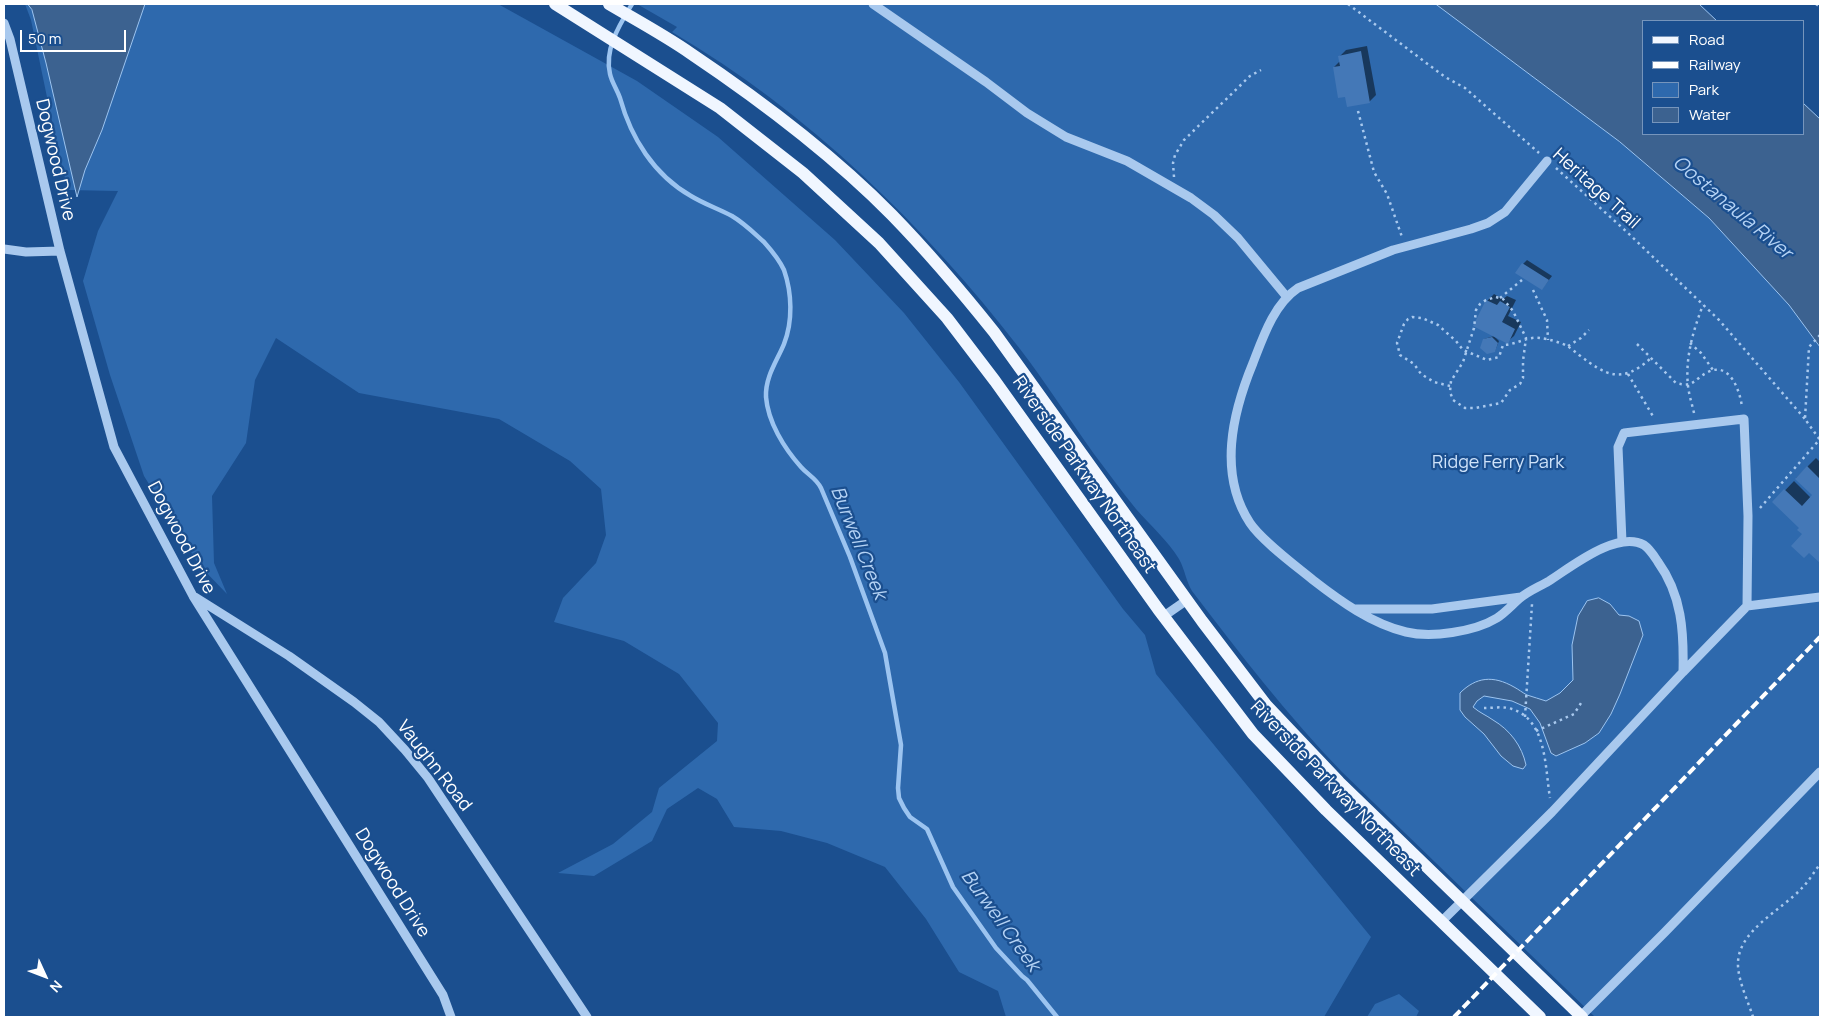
<!DOCTYPE html>
<html>
<head>
<meta charset="utf-8">
<style>
  body { margin:0 }
  #map { position:relative; width:1824px; height:1021px; overflow:hidden; background:#1b4f8f; font-family:Manrope,sans-serif }
  canvas { display:block }
  .frame { position:absolute; inset:0; border:5px solid #fff; pointer-events:none }
  .legend { position:absolute; left:1642px; top:20px; width:162px; height:115px; box-sizing:border-box; background:#1b4f8f; border:1px solid #7695bc; margin:0; padding:6px 9px; list-style:none; font-size:15px; color:#fff }
  .legend li { display:flex; align-items:center; gap:10px; height:25px }
  .legend b { width:25px; border:1px solid #7695bc }
  .north { position:absolute; left:20px; top:951px; width:50px; height:50px; -webkit-text-stroke:4px #1b4f8f; paint-order:stroke; rotate:133deg; font-size:14px; font-weight:700; line-height:20px; text-align:center; color:#fff }
  .north::after { content:''; display:block; margin:auto; width:18px; height:22px; background:#fff; clip-path:polygon(50% 0,100% 100%,50% 72%,0 100%) }
  .scale { position:absolute; left:20px; top:30px; width:106px; height:22px; box-sizing:border-box; border:2px solid #fff; border-top:0; padding-left:6px; font-size:15px; line-height:18px; white-space:nowrap; color:#fff; -webkit-text-stroke:4px #1b4f8f; paint-order:stroke }
</style>
</head>
<body>
<div id="map">
<canvas width="1824" height="1021"></canvas>
<div class="frame"></div>
<ul class="legend">
<li><b style="height:6px;background:#f0f6ff"></b>Road</li>
<li><b style="height:6px;background:#fff"></b>Railway</li>
<li><b style="height:14px;background:#2e69ad"></b>Park</li>
<li><b style="height:14px;background:#3c6290"></b>Water</li>
</ul>
<div class="north">N</div>
<div class="scale">50 m</div>
</div>
<script>
const c = document.querySelector('canvas').getContext('2d');
c.lineJoin = 'round';
function fillPath(path, color) { c.fillStyle = color; c.fill(path, 'evenodd'); }
function stroke(path, color, width, dash) { c.strokeStyle = color; c.lineWidth = width; c.lineCap = dash ? 'butt' : 'round'; c.setLineDash(dash || []); c.stroke(path); }
function drawText(font, color, halo, rows, align = 'center') {
  c.font = font + ' Manrope,sans-serif'; c.lineWidth = 4.5; c.setLineDash([]); c.textBaseline = 'middle'; c.strokeStyle = halo; c.fillStyle = color; for (const [text, x, y, turn = 0] of rows) {
    c.save(); c.translate(x, y); c.rotate((+turn || 0) * Math.PI / 180); c.textAlign = isNaN(turn) ? turn : align; if (halo) c.strokeText(text, 0, 0); c.fillText(text, 0, 0); c.restore();
  }
}
const green = new Path2D(`
  M25,4H498L637,81L718,137L835,240L904,313L959,382L1123,609L1145,635L1156,674L1371,937L1324,1017H1006L998,991L959,972L926,919L885,867L827,843L781,831L734,827L717,799L698,788L667,809L652,841L594,876L558,873L613,844L652,812L659,788L717,741L718,723L679,674L624,641L554,622L563,598L596,563L606,535L601,489L570,461L499,419L359,393L276,338L255,380L246,443L212,496L214,563L227,594L199,565L144,476L110,375L83,281L98,231L118,191L68,190L59,155L31,20Z
  M637,4H1436L1620,142L1709,218L1789,305L1820,347V1017H1595L1342,772C1287,715 1240,654 1192,591C1186,581 1185,570 1179,559C1168,541 1150,525 1136,509C1121,491 1108,472 1094,454C1069,419 1046,383 1020,349C924,225 808,112 672,32L677,27Z
  M1399,994L1419,1011L1416,1017H1367L1375,1004Z`);
const water = new Path2D(`
  M28,4H145L102,130L85,170L77,197L46,63L32,10Z
  M1436,4H1699L1717,21H1643V134H1803V103L1820,119V347L1789,305L1709,218L1620,142Z
  M1599,598L1610,604L1619,615L1629,616L1639,621L1643,635L1620,694L1611,714L1599,733L1585,743L1556,756L1551,753L1540,723L1530,709L1512,701L1484,696L1477,701L1473,707C1480,713 1486,715 1493,720C1510,730 1522,746 1526,765L1523,769L1513,766L1501,756L1484,734L1465,717L1460,710V693C1476,677 1493,675 1514,687C1518,689 1523,693 1527,695C1533,697 1540,699 1546,701L1560,693L1573,680L1572,645L1578,616L1587,601Z`);
const shadow = new Path2D(`
  M1367,46L1376,95L1369,102L1346,95L1334,67L1340,61V56L1346,50Z
  M1527,260L1552,276L1542,289L1523,264Z
  M1494,294L1503,299L1507,296L1516,300L1508,316L1521,322L1514,336L1507,342L1475,325L1487,301Z
  M1494,336L1499,341L1495,351L1484,339Z
  M1816,458L1820,462V562L1809,551L1801,527L1774,502L1794,481L1811,498L1814,495L1796,478Z`);
const stream = new Path2D(`
  M632,4C620,24 604,49 610,74C612,83 617,89 620,98C631,138 654,175 691,196C704,204 719,209 732,216C744,223 754,233 764,242C772,251 779,259 784,270C792,293 793,321 784,344C777,361 765,377 766,397C768,422 784,448 801,467C808,475 816,478 821,488L850,557L885,653L901,745L898,788L899,798L904,808L910,817L927,829L953,887L996,948L1022,976L1027,980L1057,1017`);
const building = new Path2D(`
  M1361,51L1370,103L1347,107L1345,97L1338,98L1333,67L1340,66L1338,56Z
  M1522,263L1549,280L1542,290L1515,273Z
  M1486,300L1497,305L1500,301L1510,307L1502,322L1515,329L1508,344L1473,326Z
  M1492,337L1498,343L1495,352L1487,354L1480,348L1483,339Z
  M1807,466L1820,479V563L1809,553L1804,558L1791,546L1802,534L1797,530L1799,528L1772,502L1784,489L1802,506L1812,495L1795,479Z`);
const path = new Path2D(`
  M1348,4L1445,77L1465,88L1539,153
  M1816,4L1820,7
  M1358,111L1374,172L1387,194L1402,237
  M1556,168L1628,233L1719,320L1805,419
  M1174,177L1173,163L1175,155L1184,140L1250,76L1261,70
  M1533,290L1547,320L1548,340
  M1496,297L1503,299L1513,311L1526,338L1523,361V378L1520,384L1510,390L1501,403L1475,408H1465L1453,400L1450,392L1451,381L1463,362L1474,328L1476,310L1480,304L1486,300Z
  M1500,298L1522,280
  M1820,335L1809,347L1805,419L1820,440
  M1690,343L1701,353L1713,370
  M1637,344L1676,383C1694,388 1694,379 1708,372C1730,361 1740,391 1742,407
  M1568,346L1581,338L1589,330
  M1628,374L1654,418
  M1450,386L1434,382L1421,374L1414,364L1400,355L1397,343L1404,324L1408,319L1412,317L1422,318L1438,325L1456,341L1463,350L1487,360L1499,357L1503,345C1516,345 1527,336 1540,338C1548,339 1560,342 1567,346C1571,348 1575,352 1579,355C1607,376 1621,384 1650,359
  M1694,413C1692,404 1689,395 1688,386C1685,358 1693,331 1703,305
  M1760,508L1820,439
  M1484,708C1493,708 1504,706 1512,709C1547,720 1545,768 1550,798
  M1525,717L1532,604
  M1536,731L1574,714L1583,700
  M1753,1017C1748,1001 1739,983 1738,966C1736,931 1782,910 1802,888C1809,881 1814,872 1820,864`);
const minor = new Path2D(`
  M873,4L986,82L1027,113L1066,137L1127,161L1191,198L1214,215L1238,238L1286,296
  M4,23L10,39L60,251L114,447L193,596L443,995L451,1017
  M4,249L26,252L60,251
  M1622,542L1618,447L1624,433L1744,419L1748,516L1747,606
  M195,597L289,656L354,702L379,722L405,750L428,778L587,1017
  M1355,609H1432L1521,597
  M1164,616L1187,600
  M1683,672L1747,606L1820,597
  M1441,922L1552,812L1683,672C1684,632 1682,595 1658,562C1654,556 1650,549 1644,545C1617,530 1571,567 1549,581C1539,587 1528,591 1519,599C1512,605 1505,613 1497,618C1474,632 1431,638 1406,632C1372,624 1340,601 1313,580C1296,566 1262,541 1250,523C1218,474 1232,414 1253,363C1263,337 1274,304 1298,288L1393,250L1471,229L1488,223L1505,212L1547,161
  M1581,1016L1665,932L1820,772`);
const major = new Path2D(`
  M555,4L720,108L803,173L879,243L947,318L995,381L1158,609L1253,734L1326,810L1540,1017
  M609,4C636,20 664,35 690,53C760,100 833,155 892,215C928,252 962,292 994,332L1202,621L1266,705L1339,782L1582,1017`);
const rail = new Path2D(`
  M1454,1017L1820,637`);
const streetNames = [
  ["Dogwood Drive",55,160,77],
  ["Heritage Trail",1596,189,42],
  ["Riverside Parkway Northeast",1084,475,55],
  ["Dogwood Drive",181,538,62],
  ["Vaughn Road",434,766,52],
  ["Riverside Parkway Northeast",1335,789,46],
  ["Dogwood Drive",392,883,58]
];
const parkNames = [
  ["Ridge Ferry Park",1498,463]
];
const waterNames = [
  ["Oostanaula River",1732,208,40],
  ["Burwell Creek",858,543,68],
  ["Burwell Creek",1000,921,54]
];
fillPath(green, '#2e69ad');
fillPath(water, '#3c6290');
stroke(water, '#9cc4f0', 1);
fillPath(shadow, '#0007');
stroke(stream, '#9cc4f0', 4.5);
fillPath(building, '#4478b7');
stroke(path, '#a9c9ee', 2.5, [2.5, 4]);
stroke(minor, '#a9c9ee', 9);
stroke(major, '#f0f6ff', 12);
stroke(rail, '#fff', 4, [9, 4]);
drawText('18px', '#fff', '#1b4f8f', streetNames);
drawText('18px', '#cfe3fa', '#1b4f8f', parkNames);
drawText('italic 19px', '#b5d3f5', '#1b4f8f', waterNames);
</script>
</body>
</html>
